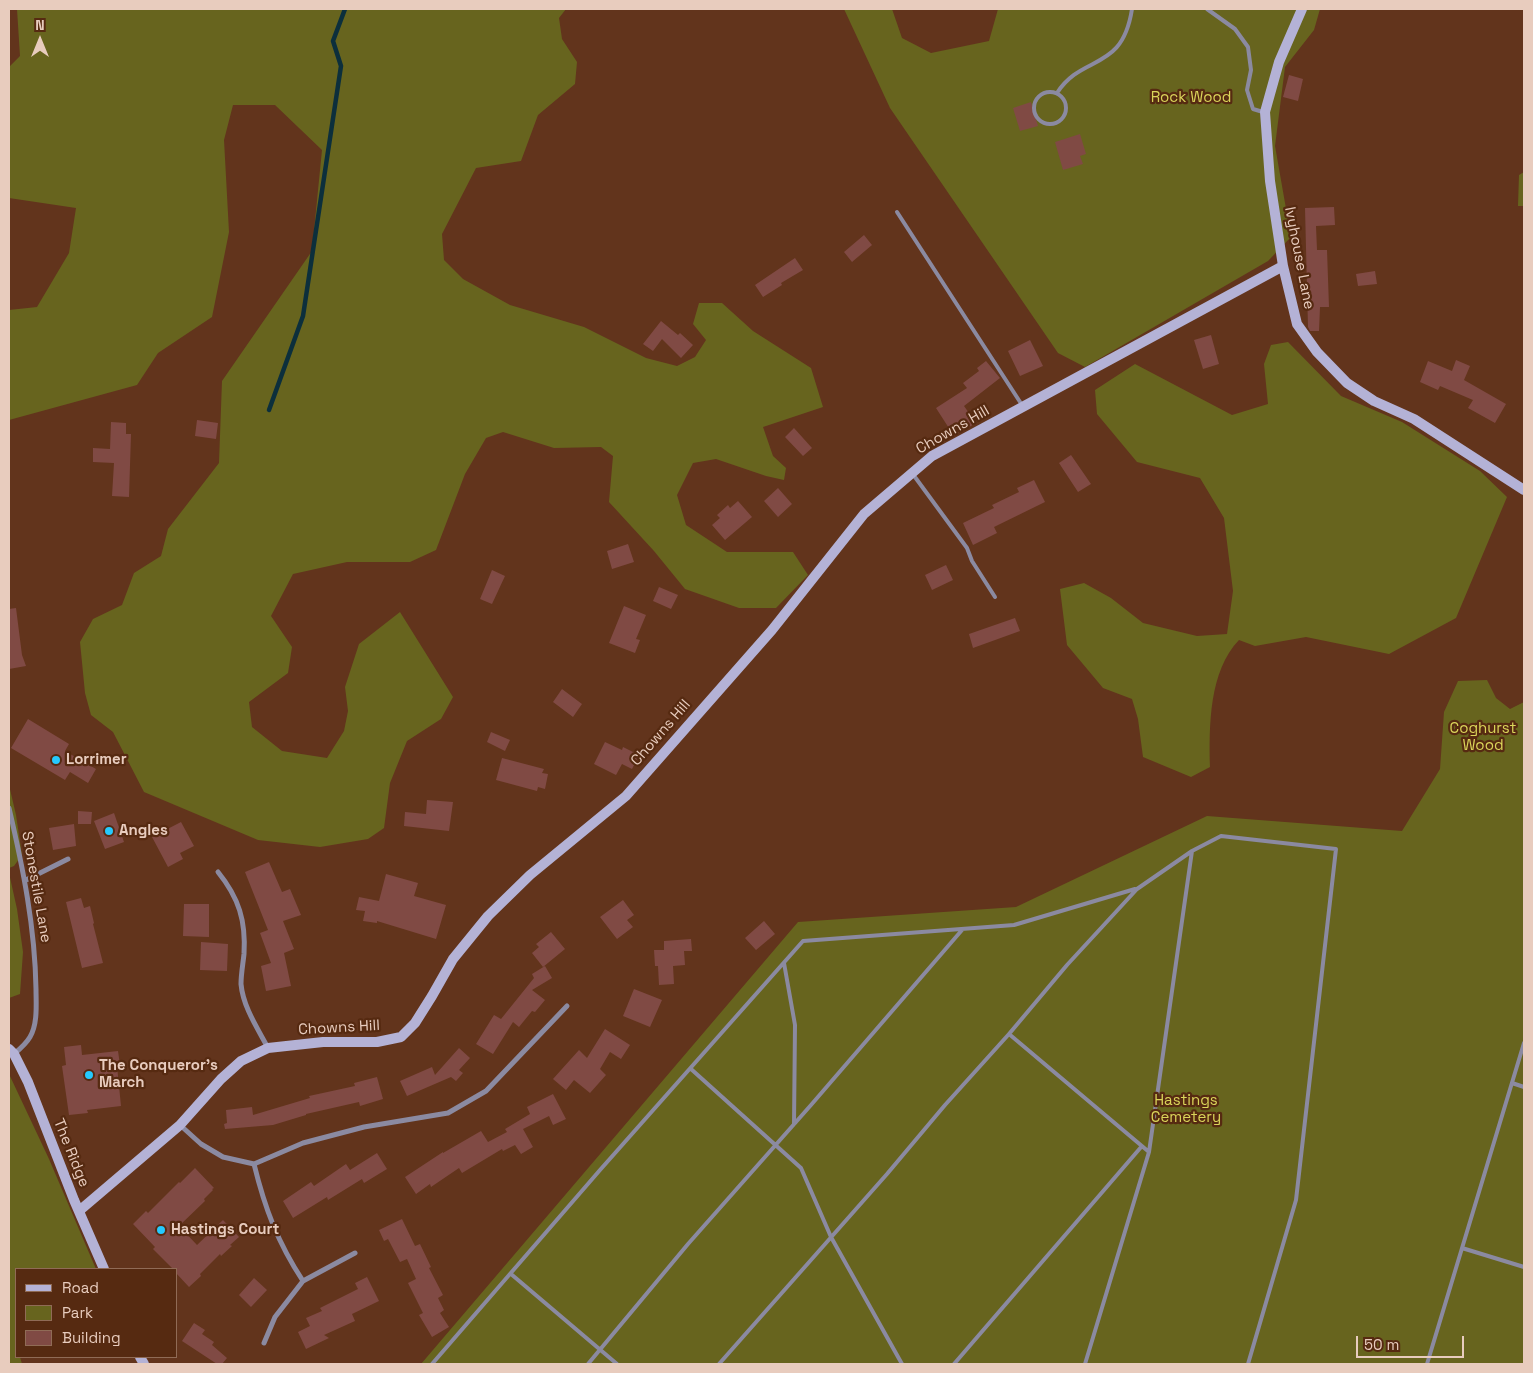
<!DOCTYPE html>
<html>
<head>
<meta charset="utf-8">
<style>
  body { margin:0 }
  #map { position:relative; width:1533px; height:1373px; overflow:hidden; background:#62341c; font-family:"Space Grotesk",sans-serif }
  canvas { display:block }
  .frame { position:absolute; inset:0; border:10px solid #e8ccbe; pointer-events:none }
  .legend { position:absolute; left:15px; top:1268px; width:162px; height:90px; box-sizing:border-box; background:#562a11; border:1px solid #906b56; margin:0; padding:6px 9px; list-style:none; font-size:15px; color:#e8ccbe }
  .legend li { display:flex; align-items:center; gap:10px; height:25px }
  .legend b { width:25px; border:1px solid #906b56 }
  .north { position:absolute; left:15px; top:15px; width:50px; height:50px; -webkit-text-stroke:4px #562a11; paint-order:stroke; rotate:0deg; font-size:14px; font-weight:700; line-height:20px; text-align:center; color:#e8ccbe }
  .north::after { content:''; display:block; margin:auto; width:18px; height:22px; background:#e8ccbe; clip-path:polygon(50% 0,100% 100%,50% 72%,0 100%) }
  .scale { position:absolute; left:1356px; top:1336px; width:108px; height:22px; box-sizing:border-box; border:2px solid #e8ccbe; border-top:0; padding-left:6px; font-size:15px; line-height:18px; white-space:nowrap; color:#e8ccbe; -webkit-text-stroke:4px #562a11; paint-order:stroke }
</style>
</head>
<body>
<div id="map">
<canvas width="1533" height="1373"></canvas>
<div class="frame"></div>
<ul class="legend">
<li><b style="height:6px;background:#b4b2d6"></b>Road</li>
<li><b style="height:14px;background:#67641e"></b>Park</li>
<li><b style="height:14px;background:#804a44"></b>Building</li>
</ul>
<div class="north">N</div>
<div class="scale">50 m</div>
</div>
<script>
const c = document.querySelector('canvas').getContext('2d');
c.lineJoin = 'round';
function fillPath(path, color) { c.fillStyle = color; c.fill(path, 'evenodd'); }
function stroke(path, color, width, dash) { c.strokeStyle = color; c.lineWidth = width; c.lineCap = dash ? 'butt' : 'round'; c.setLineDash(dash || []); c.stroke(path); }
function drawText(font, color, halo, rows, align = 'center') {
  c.font = font + ' "Space Grotesk",sans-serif'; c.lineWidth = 4.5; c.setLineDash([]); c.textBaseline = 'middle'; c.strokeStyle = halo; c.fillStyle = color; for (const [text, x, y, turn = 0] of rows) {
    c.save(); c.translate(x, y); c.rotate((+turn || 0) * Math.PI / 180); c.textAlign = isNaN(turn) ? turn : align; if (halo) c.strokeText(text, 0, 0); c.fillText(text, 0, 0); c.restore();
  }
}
const green = new Path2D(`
  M17,9H566L559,18L562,39L577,62L575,84L538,115L521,161L476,168L442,234L444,260L463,279L510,305L584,327L646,358L677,366L695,357L706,340L693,324L699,303H722L753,331L811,368L823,407L763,427L773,456L786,468L784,480L766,476L716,459L693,463L677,495L686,525L727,552H793L808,575L776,608H739L685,589L654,551L609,502L613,456L601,447L554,448L503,432L486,438L465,474L436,550L410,562H347L293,574L271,616L292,647L288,673L249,702L252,727L282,751L327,758L344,731L348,711L345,687L359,644L400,612L453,697L441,719L407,741L390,783L384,828L368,839L320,847L258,840L144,792L113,732L91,715L85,693L80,642L93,619L122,605L134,573L161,556L168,529L219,463L222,381L312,251L322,150L275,105H233L224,140L229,232L212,317L158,353L137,385L9,420V310L37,307L69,253L76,208L9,198V67L20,56Z
  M844,9H892L902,38L931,53L989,41L998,9H1320L1314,30L1285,67L1275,146L1291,237L1268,261L1085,367L1058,353L890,108Z
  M1524,172V206H1518L1519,175Z
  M1288,342L1341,396L1402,422L1480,471L1507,497L1456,618L1389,654L1306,637L1255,646L1239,640C1209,671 1209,726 1210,767L1191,777L1143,757L1138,719L1132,699L1103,688L1067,645L1060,589L1084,583L1111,598L1143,623L1197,636L1227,634L1233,591L1224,518L1200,478L1137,462L1097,414L1095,390L1135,364L1232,415L1268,404L1264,364L1271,345Z
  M1487,680L1496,698L1510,709L1524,702V1364H421L798,922L1016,907L1207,816L1402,831L1440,769L1444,712L1458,681Z
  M9,785L16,815L22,855L14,866L9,868Z
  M9,873L17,909L23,952L20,994L9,998Z
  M9,1074L49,1159L96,1269H16V1357H20L22,1364H9Z`);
const stream = new Path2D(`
  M269,410L303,316L341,66L333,41L345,9`);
const building = new Path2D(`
  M1289,75L1303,79L1298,101L1283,97Z
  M1031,102L1038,126L1020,131L1013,108Z
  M1080,134L1086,154L1080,156L1083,164L1063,170L1055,142Z
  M1334,207L1335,225L1316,226L1317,250H1327L1329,307H1320L1319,331H1310L1308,327L1305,208Z
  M864,235L872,245L852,262L844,252Z
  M795,258L803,270L781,283L782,285L763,297L755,285Z
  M1375,271L1377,284L1358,286L1356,274Z
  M661,321L678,335L680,333L693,345L681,358L662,339L653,351L643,344Z
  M1211,335L1219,364L1203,369L1194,340Z
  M1030,340L1043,366L1020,376L1008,351Z
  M1456,360L1470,366L1464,380L1506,404L1495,423L1468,408L1473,400L1440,386L1438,390L1420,382L1428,361L1452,371Z
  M986,361L1000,378L964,406L976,423L954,436L936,408L967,388L963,383L979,371L977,368Z
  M197,420L218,423L216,439L195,436Z
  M111,422L126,423V434H131L129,497L112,496L114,463L93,462V448L110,449Z
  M794,428L812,448L803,456L785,437Z
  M1071,455L1091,484L1078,492L1059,463Z
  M1034,480L1045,502L994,527L997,533L973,545L963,523L994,508L992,505L1019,492L1017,488Z
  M778,488L792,504L778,517L764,501Z
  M738,501L752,517L725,540L712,525L720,518L717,515L728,505L730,508Z
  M628,544L634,562L612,569L607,551Z
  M946,565L953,580L932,590L925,575Z
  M492,570L505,576L492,604L480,599Z
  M659,587L678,595L671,609L653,601Z
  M624,606L646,615L636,639L640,640L635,653L609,643Z
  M16,608L22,655L26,666L9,669V609Z
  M1015,618L1020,631L973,648L969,634Z
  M562,689L582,704L573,717L553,702Z
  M28,719L69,744L65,751L96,769L88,783L70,772L65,780L11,748Z
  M491,732L510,740L505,751L487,742Z
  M605,742L622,750L623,747L639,755L632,769L622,764L616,775L594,764Z
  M502,758L544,769L542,773L548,774L545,789L538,787L537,791L496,780Z
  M427,800L453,802L449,831L404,826L405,812L426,814Z
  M78,811L92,812L91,824H78Z
  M114,813L124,842L105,849L94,821Z
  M181,822L194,846L180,853L183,859L168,867L152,837Z
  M74,824L76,846L53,850L49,828Z
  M269,862L282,892L290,889L301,915L283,921L294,949L284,953L291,986L266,991L261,966L271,963L260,933L268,930L245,872Z
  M386,874L418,883L414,896L446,905L436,939L377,921V923L363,921L365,911L356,910L359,897L379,901Z
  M81,898L84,908L90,906L94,923L93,924L103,963L82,968L66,902Z
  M623,900L634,915L627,920L633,927L617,939L600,917Z
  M184,904H209V937L183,936Z
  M764,921L775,934L756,950L745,938Z
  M551,932L565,949L543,967L532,953L539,947L536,944Z
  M691,939L692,951H684L685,965L673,966L674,984L659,985L658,966H655L654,950H664V941Z
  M201,942L228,944L227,971L200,970Z
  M545,966L552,978L532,990L545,1000L535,1012L532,1011L519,1027L513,1022L493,1054L476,1044L494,1015L501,1019L534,978L532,974Z
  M634,989L662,1000L650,1027L623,1016Z
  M605,1029L630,1045L621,1059L610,1052L600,1069L606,1075L590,1093L574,1080L566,1090L553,1079L579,1050L587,1058Z
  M81,1045L82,1055L118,1051L120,1065L117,1066L121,1106L87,1110L88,1113L69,1115L62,1066L66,1065L64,1047Z
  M459,1048L470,1058L459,1070L463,1073L456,1081L451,1077L407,1096L400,1081L432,1067L435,1075Z
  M377,1077L383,1099L360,1106L359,1102L306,1114V1115L273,1125L225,1129L224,1124L227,1123L226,1110L252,1107L253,1115L310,1098L309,1096L355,1086L354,1083Z
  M553,1094L566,1119L553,1125L549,1116L523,1129L533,1147L521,1154L515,1145L503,1151L502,1149L462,1173L459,1168L431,1187L430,1184L416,1194L405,1177L443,1152V1153L481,1131L488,1142L507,1132L505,1129L530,1114L527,1107Z
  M377,1153L387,1169L364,1183L362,1179L328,1200L327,1197L293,1218L283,1201L311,1182L314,1186L346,1164L350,1170Z
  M195,1168L214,1188L212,1189L213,1190L204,1199L205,1201L179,1226L197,1245L223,1220L239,1237L230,1245L232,1246L221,1256L220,1254L200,1274L201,1276L189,1287L176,1273V1269H173L153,1249L155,1247L133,1224L146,1211L148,1213L179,1182L180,1183Z
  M402,1219L415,1246L420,1244L431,1267L429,1268L443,1295L438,1298L444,1310L440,1313L449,1327L432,1337L419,1315L423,1313L408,1283L416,1279L407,1259L400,1262L388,1239L384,1241L379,1230Z
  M367,1277L379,1301L352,1314L355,1321L324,1335L329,1338L306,1349L298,1332L310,1326L306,1318L322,1311L320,1308L358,1289L355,1283Z
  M254,1278L267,1290L251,1307L239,1295Z
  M194,1323L205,1330L202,1334L214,1342L212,1345L227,1358L222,1364H217L182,1341Z`);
const lane = new Path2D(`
  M1207,9L1235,29L1248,47L1251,70L1247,90L1253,109L1263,112
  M1034 108a16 16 0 1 1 32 0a16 16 0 1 1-32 0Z
  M1057,93C1083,53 1122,73 1132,9
  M897,212L1022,405
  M912,473L967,548L972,561L995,597
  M784,963L795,1025L794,1124
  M1009,1034L1149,1152
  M691,1069L801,1168L831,1237L902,1364
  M1512,1083L1524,1087
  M1462,1248L1524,1267
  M511,1274L617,1364
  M432,1364L600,1170L803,941L1014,925L1135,889
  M588,1364L688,1244L811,1105L962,930
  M719,1364L887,1174L945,1105L1009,1034L1067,965L1137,889L1192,851L1221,836L1336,849L1296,1200L1248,1364
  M954,1364L1142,1146
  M1085,1364L1149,1152L1192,851
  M1427,1364L1524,1043`);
const street = new Path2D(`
  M9,808C23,868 35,927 36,989C36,1004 38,1023 30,1037C26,1044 20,1049 14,1054
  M218,872C239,898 246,921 244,954C243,964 241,974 241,984C243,1007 258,1029 268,1048
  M26,880L68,859
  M180,1125L201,1144L223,1157L254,1164L303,1143L364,1127L448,1113L486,1091L567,1006
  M254,1164C265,1209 278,1243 303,1281
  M264,1343L275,1317L303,1281L355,1253`);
const secondary = new Path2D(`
  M1302,9L1279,62L1265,112L1270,181L1283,266L1297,324L1317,352L1347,383L1374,401L1414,419L1524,490
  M9,1049L14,1054L28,1082L74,1200L104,1269
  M79,1211L180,1125L221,1079L241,1061L268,1048L323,1042H377L401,1037L415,1023L432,996L453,959L488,916L530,875L626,796L772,630L864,514L932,456L1283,266
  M140,1357L144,1364`);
const markers = [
  [56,760,5,"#25c9fe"],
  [109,831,5,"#25c9fe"],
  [89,1075,5,"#25c9fe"],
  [161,1230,5,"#25c9fe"]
];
const parkNames = [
  ["Rock Wood",1191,98],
  ["Coghurst",1483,729],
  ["Wood",1483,746],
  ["Hastings",1186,1101],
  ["Cemetery",1186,1118]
];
const streetNames = [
  ["Ivyhouse Lane",1299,258,79],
  ["Chowns Hill",953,430,-30],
  ["Chowns Hill",661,733,-49],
  ["Stonestile Lane",36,887,80],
  ["Chowns Hill",339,1028,-3],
  ["The Ridge",71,1153,68]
];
const poiNames = [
  ["Lorrimer",66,760],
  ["Angles",119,831],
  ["The Conqueror's",99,1066],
  ["March",99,1083],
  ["Hastings Court",171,1230]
];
fillPath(green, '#67641e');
stroke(stream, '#0c2f3c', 4.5);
fillPath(building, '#804a44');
stroke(lane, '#8b8aa1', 4);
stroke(street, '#8b8aa1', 5);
stroke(secondary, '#b4b2d6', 10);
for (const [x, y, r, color] of markers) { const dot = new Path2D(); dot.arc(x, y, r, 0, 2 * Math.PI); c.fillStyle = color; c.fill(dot); stroke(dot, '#562a11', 2); }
drawText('15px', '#dad55a', '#562a11', parkNames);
drawText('15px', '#e8ccbe', '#562a11', streetNames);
drawText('bold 15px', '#e8ccbe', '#562a11', poiNames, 'left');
</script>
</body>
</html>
